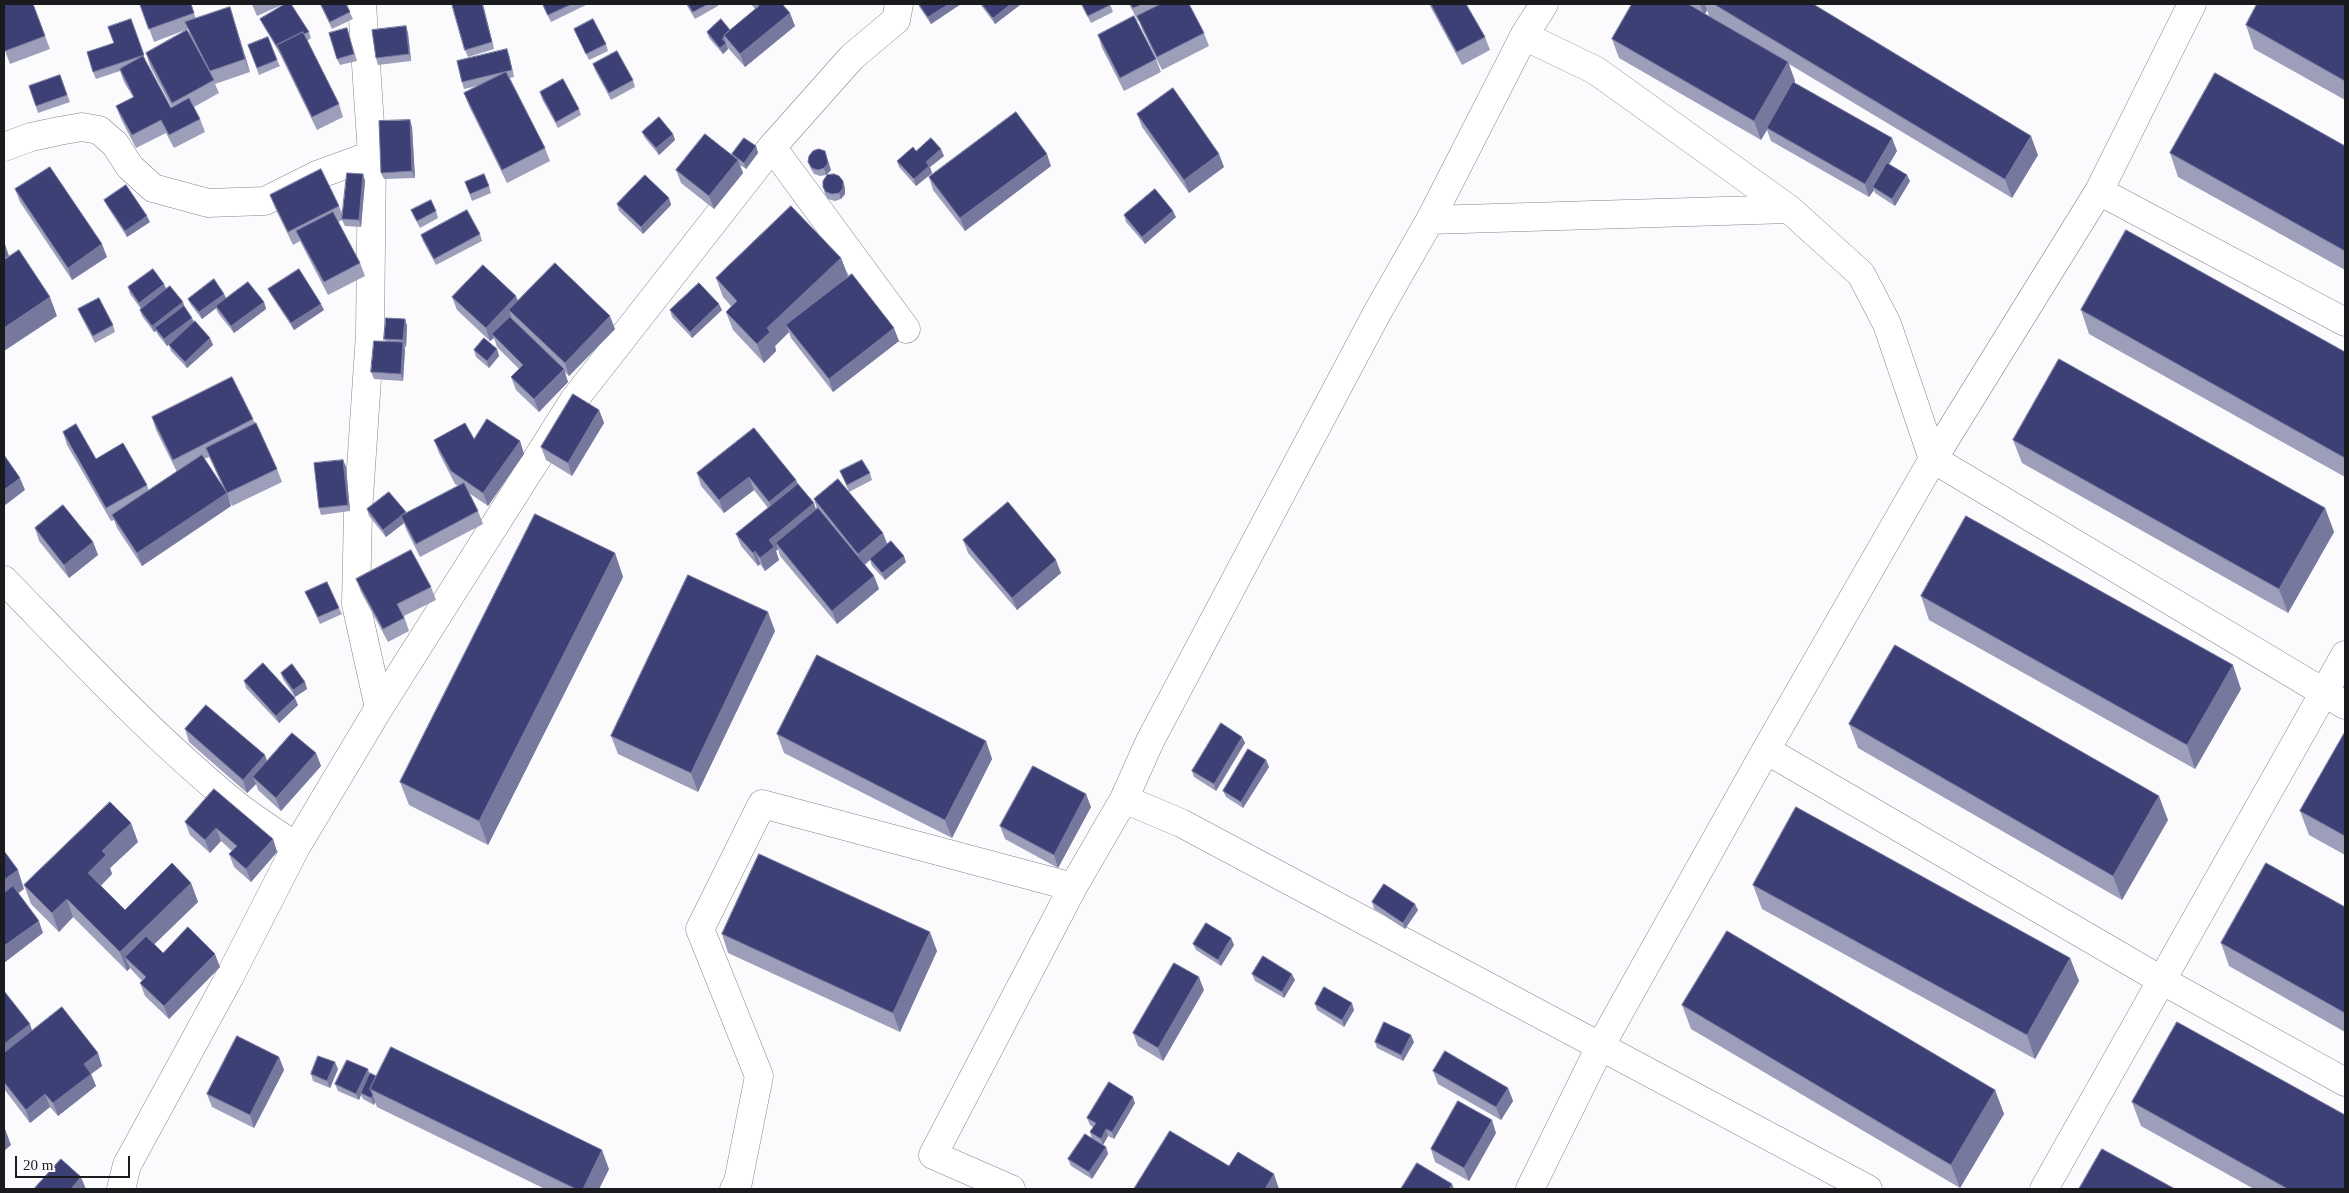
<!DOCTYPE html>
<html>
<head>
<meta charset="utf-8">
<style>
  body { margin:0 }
  #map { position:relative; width:2349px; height:1193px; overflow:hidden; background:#fbfbfe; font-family:Georgia,serif }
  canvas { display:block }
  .frame { position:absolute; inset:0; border:5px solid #1a1b1f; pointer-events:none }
  .scale { position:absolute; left:15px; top:1156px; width:115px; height:22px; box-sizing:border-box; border:2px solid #1a1b1f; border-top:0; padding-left:6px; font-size:15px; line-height:18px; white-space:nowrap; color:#1a1b1f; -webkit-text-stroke:4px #fbfbfe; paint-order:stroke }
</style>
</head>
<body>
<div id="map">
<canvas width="2349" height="1193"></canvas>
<div class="frame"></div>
<div class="scale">20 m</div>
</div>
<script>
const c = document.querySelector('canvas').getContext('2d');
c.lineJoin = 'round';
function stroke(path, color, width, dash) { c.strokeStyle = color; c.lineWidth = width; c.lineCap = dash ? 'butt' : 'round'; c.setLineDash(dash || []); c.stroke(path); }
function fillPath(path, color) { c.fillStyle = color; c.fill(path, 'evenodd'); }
const minor = new Path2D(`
  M362,4L372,155L370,334L358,512L356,604L379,708
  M1544,4L1524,36L1430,220L1377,313L1150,741L1124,799L1181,823L1868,1189
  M1524,36L1595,70L1789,209L1861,274L1887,324L1933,459L2345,705
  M4,147L31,137L59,131L82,127L99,130L115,144L130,167L153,188L208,203L265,201L317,175L372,155
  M772,147L906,329
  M2099,191L2345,322
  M1430,220L1789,209
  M4,580C78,656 151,735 234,803C253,819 276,832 296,847
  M1766,750L2163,981L2345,1082
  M121,1189L127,1165L231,974L296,847L379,708L574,400L772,147L852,57L896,20L899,4
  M734,1189L738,1182L759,1076L700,929L762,804L1073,887
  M1011,1189L933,1155L1073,887L1124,799
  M1530,1189L1601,1045L1766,750L1933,459L2099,191L2192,4
  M2044,1189L2345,655`);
const wall = new Path2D(`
  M33,4L50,49L10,64L4,48Z
  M140,4H191L196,19L230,7L250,72L215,84L219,93L194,107L200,119L205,132L174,148L166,133L136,148L121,119L116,106L133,97L124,82L120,71L96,79L93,72L114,43L131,19L146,62L171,108H172L150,66L146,53L190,35L188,29L154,42Z
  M252,4H284L257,16Z
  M320,4H346L353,19L332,29Z
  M483,4L494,49L468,57L465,50Z
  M542,4H585L586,5L551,22Z
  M686,4H717L718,6L695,19Z
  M751,4H782L795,26L745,67L728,48L727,44L728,49L723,54L709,38L707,32L730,30L755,9Z
  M918,4H961L931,24L920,8Z
  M980,4H1019L1020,5L995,24Z
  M1081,4H1110L1113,12L1091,23Z
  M1129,4H1189L1204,33L1209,46L1162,70L1142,29L1139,21H1138Z
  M1429,4H1466L1485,37L1490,50L1462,65Z
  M1632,4H1813L2038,155L2012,198L1789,64L1795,81L1794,83L1897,151L1889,164L1910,181L1895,206L1875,193L1874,190L1869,197L1771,141L1767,130L1761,140L1619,58L1612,39ZM1707,10L1709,16L1741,35L1705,14Z
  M2345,4V100L2254,49L2246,25Z
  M260,19L309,32L311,38L307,41L339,104L343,117L317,130L280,54L263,25Z
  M406,26L408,33L411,61L378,65L376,58Z
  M347,28L357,61L340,65L337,59Z
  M574,29L606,44L608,51L589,60Z
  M1098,35L1156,59L1161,72L1124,91L1102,48Z
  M248,45L277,60L280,66L259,75Z
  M509,55L514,77L510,78L545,148L550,161L507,183L469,106L464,93L481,85L464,89L462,82Z
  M593,64L633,80L635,87L611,100L595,70Z
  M60,75L70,102L38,113L29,86Z
  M540,92L579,109L581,115L558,128L542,99Z
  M1137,114L1224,167L1189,193L1142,127Z
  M412,127L415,178L384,179L381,173Z
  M642,132L673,134L675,140L659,155L645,138Z
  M756,146L758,153L746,169L740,165L743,173L714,209L681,183L676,170L732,155Z
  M2345,146V270L2178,177L2170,153Z
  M916,151L944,156L930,167L932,173L916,186L899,167L897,161Z
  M808,162L831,170L826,175L820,176L814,174L811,169Z
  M1051,166L965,231L933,190L929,177Z
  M363,174L365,181L361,227L345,226L342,220L338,222L360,263L365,276L328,295L300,241L293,245L275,208L270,195L339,206L343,215Z
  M465,182L489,186L491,193L472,201Z
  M823,187L845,188V194L841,199L835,201L828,199L825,194Z
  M15,189L107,257L72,280L20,202Z
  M669,198L671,205L643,234L619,211L617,204Z
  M104,200L150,222L127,237L107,206Z
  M411,210L436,211L438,218L420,228L414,217Z
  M1124,215L1176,217L1145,244L1126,222Z
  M480,234L482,241L436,265L423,241L421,235Z
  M841,258L848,276L843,281L899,341L833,392L791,338L789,332L775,346L776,351L764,363L733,330L726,312L731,306L723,297L716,278Z
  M164,284L166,289L184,307L194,322L210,338L213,345L187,368L171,351L169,345L173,341L167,346L158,335L156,331L154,332L142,316L140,310L141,309L130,294L128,287Z
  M268,289L324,310L294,330L271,295Z
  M224,294L226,299L264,302L266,309L234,333L218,313L216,308L202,319L191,305L188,299Z
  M516,296L518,301L615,329L569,376L564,371L568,382L539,412L516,390L511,377L519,369L497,347L494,338L490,341L457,310L452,297Z
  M78,309L113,325L115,332L95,343L81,316Z
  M670,310H722L692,338L672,317Z
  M2081,310L2345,352V477L2089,334Z
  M405,319L407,326L406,347H404L405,349L403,381L374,379L371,372L386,341L384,339Z
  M497,349L499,356L489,368L476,357L474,350Z
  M599,410L604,423L572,476L546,460L541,447Z
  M152,417L253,419L277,469L282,482L232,506L229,499L231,506L142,566L117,528L114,520L111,521L67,445L63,432L96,459L147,485L149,491L177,472L156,430ZM209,457L211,461L224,489L204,459Z
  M474,439L520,441L524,454L488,506L469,493L478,511L483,524L420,557L406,529L404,523L386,537L369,516L367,509L406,513L459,486L455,484L439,453L434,440Z
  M2013,440L2325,508L2334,532L2288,613L2022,463Z
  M343,460L346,467L350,511L321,515L319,508Z
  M840,471L870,473L872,480L849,492Z
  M697,473L796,480L798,484L816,510L817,509L814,499L887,544L906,562L885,580L872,566L870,560L865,565L874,576L879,589L837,624L780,556L778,549L776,551L779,560L765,571L760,564L758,566L741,546L736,534L768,508L754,490L724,513L701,486Z
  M35,528L93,542L98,555L69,578L39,541Z
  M963,540L1061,573L1017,610L968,553Z
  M615,553L623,577L488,845L409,805L400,782Z
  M356,579L431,587L436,600L404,616L409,631L388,642L361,592Z
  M305,592L339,608L342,614L320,624Z
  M1921,596L2241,689L2195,769L1929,620Z
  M775,631L698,792L618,754L611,736Z
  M281,673L305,682L307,689L295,697L283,679Z
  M244,681L298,705L279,723L246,688Z
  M1849,724L2168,820L2122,900L1858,748Z
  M185,729L265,755L267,761L316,753L321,766L281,811L258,790L256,784L247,793L189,742Z
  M2345,732V855L2309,835L2300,811Z
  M777,734L986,741L992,759L952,838L784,753Z
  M1242,737L1245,743L1216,791L1194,777L1192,771Z
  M1266,760L1269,767L1243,808L1226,797L1223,791Z
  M1091,807L1058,868L1005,839L1000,826Z
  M185,822L273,839L277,852L251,882L234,867L229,854L232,851L221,841L210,853L190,835Z
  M138,842L110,868L112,874L101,886L125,910L191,883L198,902L154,944L163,953L220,967L169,1019L145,996L140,983L142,981L130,968L127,971L73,917L59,932L31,904L24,885Z
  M1753,885L2070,958L2079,981L2035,1059L1762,909Z
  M1372,902L1418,910L1405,929L1374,909Z
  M2345,907V1032L2229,966L2221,943Z
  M722,934L937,951L900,1032L728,953Z
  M1231,938L1234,945L1221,966L1196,950L1193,944Z
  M1252,974L1295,980L1284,998L1255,981Z
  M1204,990L1163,1061L1138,1046L1133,1033Z
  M4,991L30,1024L32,1031L98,1053L102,1066L91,1074L96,1086L58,1116L50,1107L30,1123L4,1089Z
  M1315,1004L1354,1010L1344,1027L1317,1010Z
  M1682,1005L1995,1090L2004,1114L1960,1188L1691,1029Z
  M1375,1042H1414L1403,1061L1377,1048Z
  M279,1057L284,1070L254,1128L212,1107L207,1094Z
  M338,1069L330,1088L313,1081L311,1074Z
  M1433,1071L1508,1088L1513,1101L1501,1120L1438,1084Z
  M370,1074L609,1169L599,1189H545L377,1107L375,1102L374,1105L363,1099L361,1095L359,1100L338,1091L335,1084Z
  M2132,1102L2345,1189H2254L2141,1126Z
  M1135,1103L1114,1139L1108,1136L1103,1145L1097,1141L1106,1147L1108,1154L1092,1179L1071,1166L1068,1159L1092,1139L1090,1132L1093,1127L1090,1125L1087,1118Z
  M1496,1133L1469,1181L1435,1162L1431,1149Z`);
const shadedWall = new Path2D(`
  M482,4H483L494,49L492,42Z
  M949,4H961L931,24L928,17Z
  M1011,4H1019L1020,5L995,24L993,18Z
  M1700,4H1705L1707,10L1704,16Z
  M230,7L250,72L245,59Z
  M790,13L795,26L745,67L740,54Z
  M406,26L408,33L411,61L409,54Z
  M724,37L728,49L723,54L720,48L722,39Z
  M507,49L509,55L514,77L512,70Z
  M1788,62L1795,81L1761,140L1754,121Z
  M410,120L412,127L415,178L412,171Z
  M673,134L675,140L659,155L656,148Z
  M2031,136L2038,155L2012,198L2005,179Z
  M1892,138L1897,151L1875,188L1873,187L1874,190L1869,197L1865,184Z
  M756,146L758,153L746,169L744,163Z
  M941,149L944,156L930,167L932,173L916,186L914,179L926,162Z
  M825,151L831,170L826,175L824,168Z
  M1047,154L1051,166L965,231L960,218Z
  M1219,154L1224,167L1189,193L1184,180Z
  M738,160L743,173L714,209L709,196Z
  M363,174L365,181L361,227L359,220Z
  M1907,175L1910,181L1895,206L1892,199Z
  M843,181L845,188V194L841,199L839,193Z
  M669,198L671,205L643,234L641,227Z
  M1173,211L1176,217L1145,244L1142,237Z
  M147,216L150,222L127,237L125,231Z
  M4,241L9,256L4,259Z
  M102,244L107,257L72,280L68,268Z
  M841,258L848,276L791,331L786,325L789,332L775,346L776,351L764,363L757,344L767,328Z
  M164,284L167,291L142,309L139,303Z
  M224,294L227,300L202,319L199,312Z
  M516,296L521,309L509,310L512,319L495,337L492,334L494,338L490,341L486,328Z
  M50,297L57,316L4,351V328Z
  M183,302L185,309L155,328L156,331L154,332L152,326Z
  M264,302L266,309L234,333L231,326Z
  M321,304L324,310L294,330L291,323Z
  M719,304L722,310L692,338L690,332Z
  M610,316L615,329L569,376L565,363Z
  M192,318L195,324L167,346L164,339Z
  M405,319L407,326L406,347L403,340Z
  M894,328L899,341L833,392L829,379Z
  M210,338L213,345L187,368L185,362Z
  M403,342L405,349L403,381L401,374Z
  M497,349L499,356L489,368L487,361Z
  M564,369L568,382L539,412L534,399Z
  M599,410L604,423L572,476L568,463Z
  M520,441L524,454L488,506L483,493Z
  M343,460L346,467L350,511L348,505Z
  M749,477L754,490L724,513L719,500Z
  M20,478L25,490L4,506V490Z
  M796,480L801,493L774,515L769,502Z
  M227,493L231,506L142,566L137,553Z
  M814,503L818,516L776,543L778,549L776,551L779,560L765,571L760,558L769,540Z
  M2325,508L2334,532L2288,613L2279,589Z
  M401,516L404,523L386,537L383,530Z
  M883,533L888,546L862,566L858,554Z
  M93,542L98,555L69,578L64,565Z
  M755,551L760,564L758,566L753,553Z
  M615,553L623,577L488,845L479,821Z
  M904,556L906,562L885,580L882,573Z
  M1056,560L1061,573L1017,610L1012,598Z
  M874,576L879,589L837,624L832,611Z
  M768,612L775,631L698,792L691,773Z
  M2233,665L2241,689L2195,769L2187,745Z
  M305,682L307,689L295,697L293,690Z
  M295,698L298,705L279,723L276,716Z
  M1242,737L1245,743L1216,791L1214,784Z
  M986,741L992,759L952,838L945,820Z
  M316,753L321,766L281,811L276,798Z
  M265,755L269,768L253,777L256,784L247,793L243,780Z
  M1266,760L1269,767L1243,808L1241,802Z
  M1086,794L1091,807L1058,868L1054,855Z
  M2159,796L2168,820L2122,900L2113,876Z
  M131,823L138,842L110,868L112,874L95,891L88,873L102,851Z
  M216,828L221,841L210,853L205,840Z
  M273,839L277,852L251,882L246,869Z
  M18,870L24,889L4,904V880Z
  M191,883L198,902L133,965L125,957L130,968L127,971L120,952Z
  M67,899L73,917L59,932L52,913Z
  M1415,904L1418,910L1405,929L1403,923Z
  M39,921L43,933L4,963V946Z
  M930,932L937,951L900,1032L893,1013Z
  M1231,938L1234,945L1221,966L1218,960Z
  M215,954L220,967L169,1019L164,1006Z
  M2070,958L2079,981L2035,1059L2027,1035Z
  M1292,974L1295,980L1284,998L1282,992Z
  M1199,977L1204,990L1163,1061L1158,1048Z
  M1352,1003L1354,1010L1344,1027L1342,1020Z
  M30,1024L34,1037L4,1061V1044Z
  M1411,1035L1414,1042L1403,1061L1401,1055Z
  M98,1053L102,1066L91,1074L96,1086L58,1116L53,1103L84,1064Z
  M279,1057L284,1070L254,1128L250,1115Z
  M335,1062L338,1069L330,1088L327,1081Z
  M368,1069L370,1076L361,1093V1095L359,1100L356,1094Z
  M1508,1088L1513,1101L1501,1120L1496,1107Z
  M1995,1090L2004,1114L1960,1188L1951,1165Z
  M45,1094L50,1107L30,1123L26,1110Z
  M373,1095L375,1102L374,1105L371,1098Z
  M1133,1097L1135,1103L1114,1139L1112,1132Z
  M1492,1120L1496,1133L1469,1181L1464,1168Z
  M4,1126L11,1145L4,1151Z
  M1106,1129L1108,1136L1103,1145L1101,1139Z
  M1106,1147L1108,1154L1092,1179L1089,1172Z
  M602,1150L609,1169L599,1189H583Z
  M1274,1174L1279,1189H1265Z
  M81,1177L86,1189H71Z
  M1452,1184L1454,1189H1449Z`);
const building = new Path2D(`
  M4,4H33L45,36L5,51L4,48Z
  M140,4H191L194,13L149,29Z
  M285,4H291L309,32L304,34L303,32L277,45L278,48L260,19Z
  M321,4H346L350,12L330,22Z
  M452,4H482L492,42L465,50Z
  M543,4H572L548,15Z
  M688,4H708L693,12Z
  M757,4H782L790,13L740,54L724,35L759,6Z
  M919,4H949L928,17Z
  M982,4H1011L993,18Z
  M1082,4H1110V5L1088,16Z
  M1131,4H1142L1133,8Z
  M1161,4H1189L1204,33L1157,57L1137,16Z
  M1431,4H1466L1485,37L1457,52Z
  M1632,4H1688L1788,62L1754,121L1612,39Z
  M1714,4H1813L2031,136L2005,179Z
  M2257,4H2345V81L2246,25Z
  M230,7L245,59L210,71L185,22Z
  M1134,16L1156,59L1120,78L1098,35Z
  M131,19L144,55L93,72L87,52L114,43L108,27Z
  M593,19L606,44L586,54L574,29Z
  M721,19L730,30L724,35V37L722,39L726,43L720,48L707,32Z
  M406,26L409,54L376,58L372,30Z
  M347,28L354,54L337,59L329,33Z
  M187,30L214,80L172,103L146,53Z
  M303,32L339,104L312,117L277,45Z
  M268,37L277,60L257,68L248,45Z
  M507,49L512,70L462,82L457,61Z
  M617,51L633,80L609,93L593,64Z
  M143,56L171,108L189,98L200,119L169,135L161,120L132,135L116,106L134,97L120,69Z
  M506,72L545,148L502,170L464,93Z
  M2215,73L2345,146V251L2170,153Z
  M60,75L67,95L36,106L29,86Z
  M563,79L579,109L556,122L540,92Z
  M1793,82L1892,138L1865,184L1767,128Z
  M1173,88L1219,154L1184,180L1137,114Z
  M1016,112L1047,154L960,218L929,177Z
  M659,117L673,134L656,148L642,132Z
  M410,120L412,171L381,173L379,121Z
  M705,134L738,160L709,196L676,170Z
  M744,138L756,146L744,163L732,154Z
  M931,138L941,149L926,162L929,166L914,179L897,161L913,147L916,151Z
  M819,149L825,151L828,163L824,168L818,170L812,168L808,162L809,156L813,151Z
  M1887,163L1907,175L1892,199L1873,187Z
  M50,167L102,244L68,268L15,189Z
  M321,169L339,206L288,232L270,195Z
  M347,173L363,174L359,220L342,219Z
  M484,174L489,186L470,194L465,182Z
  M834,174L839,176L843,181V188L839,193L832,194L826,192L823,187V181L827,175Z
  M645,175L669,198L641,227L617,204Z
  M126,185L147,216L125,231L104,200Z
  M1155,189L1173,211L1142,237L1124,215Z
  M431,200L436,211L417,221L411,210Z
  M791,206L841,258L767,328L770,332L757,344L726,312L737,301L716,278Z
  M467,210L480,234L434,259L421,235Z
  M333,212L360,263L324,282L296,231Z
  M2126,230L2345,352V458L2081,310Z
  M19,250L50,297L4,328V260Z
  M555,263L610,316L565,363L509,310Z
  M483,265L516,296L486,328L452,297Z
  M153,269L164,284L139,303L128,287Z
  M299,269L321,304L291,323L268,289Z
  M852,274L894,328L829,379L786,325Z
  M214,279L224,294L199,312L188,299Z
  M248,282L264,302L231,326L216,306Z
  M699,283L719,304L690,332L670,310Z
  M170,286L183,302L152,326L140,310Z
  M99,298L113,325L93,336L78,309Z
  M184,306L192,318L164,339L155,328Z
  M510,317L564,369L534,399L511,377L523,365L492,334Z
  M386,318L405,319L403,340L384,339Z
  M195,321L210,338L185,362L169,345Z
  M484,338L497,349L487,361L474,350Z
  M374,341L403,342L401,374L371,372Z
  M2059,359L2325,508L2279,589L2013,440Z
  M232,377L253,419L173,460L152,417Z
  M573,394L599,410L568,463L541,447Z
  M487,419L520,441L483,493L451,471L434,440L465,423L474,439Z
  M256,423L277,469L227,493L206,448Z
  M76,424L96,459L123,443L147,485L106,508L63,432Z
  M754,428L796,480L769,502L749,477L719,500L697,473Z
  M4,455L20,478L4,490Z
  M202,455L227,493L137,553L112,515Z
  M343,460L348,505L319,508L314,463Z
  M862,460L870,473L847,485L840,471Z
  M838,479L883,533L858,554L814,499Z
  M464,483L478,511L416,544L401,516Z
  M798,484L814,503L769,540L774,547L760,558L755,551L753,553L736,534Z
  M389,492L406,512L383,530L367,509Z
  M1008,502L1056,560L1012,598L963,540Z
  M63,505L93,542L64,565L35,528Z
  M818,508L874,576L832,611L776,543Z
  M535,514L615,553L479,821L400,782Z
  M1966,516L2233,665L2187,745L1921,596Z
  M891,541L904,556L882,573L870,559Z
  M411,550L431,587L397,604L404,618L383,629L356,579Z
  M688,575L768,612L691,773L611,736Z
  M327,582L339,608L318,617L305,592Z
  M1895,645L2159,796L2113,876L1849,724Z
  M817,655L986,741L945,820L777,734Z
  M263,663L295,698L276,716L244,681Z
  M292,664L305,682L293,690L281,673Z
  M206,705L265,755L243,780L185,729Z
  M1221,723L1242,737L1214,784L1192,771Z
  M2345,732V836L2300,811Z
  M292,733L316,753L276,798L253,777Z
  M1248,749L1266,760L1241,802L1223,791Z
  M1033,766L1086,794L1054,855L1000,826Z
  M214,789L273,839L246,869L229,854L237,846L216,828L205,840L185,822Z
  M110,802L131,823L102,851L106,855L88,873L125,910L172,863L191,883L120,952L67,899L52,913L24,885Z
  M1796,807L2070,958L2027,1035L1753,885Z
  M4,851L18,870L4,880Z
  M759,854L930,932L893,1013L722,934Z
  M2266,863L2345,907V1013L2221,943Z
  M1384,884L1415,904L1403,923L1372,902Z
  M13,886L39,921L4,946V893Z
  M1206,923L1231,938L1218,960L1193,944Z
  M188,927L215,954L164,1006L140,983L146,977L125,957L146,936L163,953Z
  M1727,931L1995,1090L1951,1165L1682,1005Z
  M1263,956L1292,974L1282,992L1252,974Z
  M1174,963L1199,977L1158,1048L1133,1033Z
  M1324,987L1352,1003L1342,1020L1315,1004Z
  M4,991L30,1024L4,1044Z
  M62,1007L98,1053L84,1064L91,1074L53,1103L45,1094L26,1110L4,1082V1053Z
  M1384,1022L1411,1035L1401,1055L1375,1042Z
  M2177,1022L2345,1115V1189H2288L2132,1102Z
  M237,1036L279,1057L250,1115L207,1094Z
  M391,1047L602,1150L583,1189H576L370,1089Z
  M1445,1051L1508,1088L1496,1107L1433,1071Z
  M318,1056L335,1062L327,1081L311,1074Z
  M347,1060L368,1069L356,1094L335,1084Z
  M370,1073L376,1076L370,1089L373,1095L371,1098L361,1093Z
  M1109,1082L1133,1097L1112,1132L1106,1129L1101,1139L1090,1132L1096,1123L1087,1118Z
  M1458,1101L1492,1120L1464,1168L1431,1149Z
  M1170,1131L1229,1166L1238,1152L1274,1174L1265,1189H1134Z
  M1085,1134L1106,1147L1089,1172L1068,1159Z
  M2102,1149L2175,1189H2079Z
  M61,1159L81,1177L71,1189H34Z
  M1417,1163L1452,1184L1449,1189H1401Z`);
stroke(minor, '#848690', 29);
stroke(minor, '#fff', 28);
fillPath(wall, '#9c9eba');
fillPath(shadedWall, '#76789e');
fillPath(building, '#3d4075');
stroke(building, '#76789e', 1);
</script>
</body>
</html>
